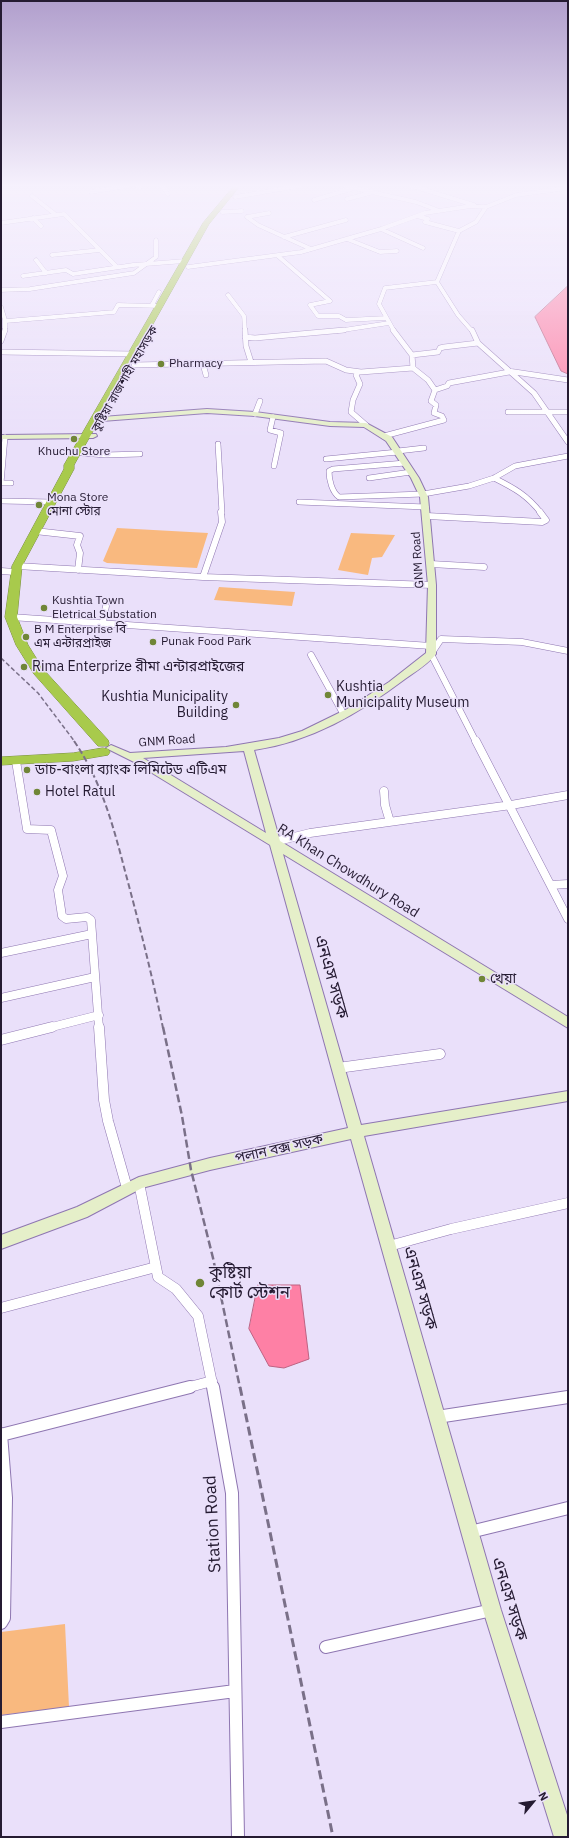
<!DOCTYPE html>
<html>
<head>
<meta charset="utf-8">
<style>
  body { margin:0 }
  #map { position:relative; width:569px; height:1838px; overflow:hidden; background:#eae0fa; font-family:"IBM Plex Sans",sans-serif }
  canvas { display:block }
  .frame { position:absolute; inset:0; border:2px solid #251b32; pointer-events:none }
  .north { position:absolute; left:513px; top:1782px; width:40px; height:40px; -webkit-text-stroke:3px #eae0fa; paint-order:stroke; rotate:61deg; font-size:11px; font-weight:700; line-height:16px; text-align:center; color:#251b32 }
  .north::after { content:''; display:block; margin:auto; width:14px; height:18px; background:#251b32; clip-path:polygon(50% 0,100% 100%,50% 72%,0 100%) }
</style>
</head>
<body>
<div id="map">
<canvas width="569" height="1838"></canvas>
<div class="frame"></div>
<div class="north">N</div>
</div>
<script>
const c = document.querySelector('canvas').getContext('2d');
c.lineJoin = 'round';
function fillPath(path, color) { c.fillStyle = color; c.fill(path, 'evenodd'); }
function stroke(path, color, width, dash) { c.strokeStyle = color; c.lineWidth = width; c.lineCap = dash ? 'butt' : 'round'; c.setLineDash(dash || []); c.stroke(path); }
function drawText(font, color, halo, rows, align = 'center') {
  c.font = font + ' "IBM Plex Sans","Noto Sans Bengali",sans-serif'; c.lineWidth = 3; c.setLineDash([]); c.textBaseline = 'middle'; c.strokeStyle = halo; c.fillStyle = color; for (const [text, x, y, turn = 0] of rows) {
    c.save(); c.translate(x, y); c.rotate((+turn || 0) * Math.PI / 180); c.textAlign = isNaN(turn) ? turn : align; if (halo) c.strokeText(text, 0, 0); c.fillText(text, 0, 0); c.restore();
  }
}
const green = new Path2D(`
  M117,528L208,533L197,568L107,563L103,561Z
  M351,533L395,535L382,557L372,558L368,575L338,570Z
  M219,587L295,592L292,606L214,600Z
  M65,1624L69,1707L1,1715V1632Z`);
const water = new Path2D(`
  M568,286V374L561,371L535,317Z
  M258,1285H300L309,1359L284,1368L269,1366L249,1329Z`);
const streetFar5 = new Path2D(`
  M137,186L140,187
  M162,186L168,194
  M345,186L416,202L437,210
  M412,186L474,205
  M91,192L127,186
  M32,196L56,215
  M235,197L299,186
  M347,199L370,193
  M314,200L354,188
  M222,212L242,211
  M417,216L428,219L425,222L459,231
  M247,217L258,225L311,249
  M247,217L269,213
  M33,218L41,226
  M1,223L64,214L117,267
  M381,229L423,248
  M284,237L346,220
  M347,239L380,252L397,251
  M52,255L100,250
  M278,256L330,301L310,305L318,316H339L346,320L386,318
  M36,260L46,273
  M188,267L301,252L381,229L425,213L471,206L486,207L516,195L568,188
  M23,276L66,270L73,274L133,265L185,261
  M1,290L30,289L134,273L156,257V240
  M228,295L244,316L245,331
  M152,305L159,292
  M1,307L5,320V331
  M6,321L114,312L118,305L160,306
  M337,331L389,323
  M394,331L379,304L385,288L437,282
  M472,331L458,315L437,282L459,231L476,222L486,207`);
const streetFar4 = new Path2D(`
  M245,330L246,346L251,362
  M472,330L478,343L534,393L568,442
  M245,337L255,338L344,330
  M1,341L5,330
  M1,352L133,354
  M412,355L438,352L440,348L444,347L478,343
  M203,364L206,375
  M134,365L326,361L346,370L361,372L413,368
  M508,371L568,380
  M358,372L356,375L360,384L353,400L351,412L366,425
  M435,390L447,386L449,383L509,372
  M508,412H568
  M255,414L260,401
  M273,417L270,430L281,433L274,466
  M384,436L444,420L442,416L434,413L436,405L431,401L435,390L428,380L413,368L412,355L393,330
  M218,444L222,513
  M398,451L424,448
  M82,453L105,455L140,454
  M326,459L398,452
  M405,463L333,469L329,471C329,480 332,492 339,497L423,494L469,486L494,478L515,466L568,456
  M369,478L411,472
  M494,478C514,488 527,495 541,513
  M1,483L5,437
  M1,483H11
  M1,501L52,502
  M299,502L426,507`);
const streetFar3 = new Path2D(`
  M427,516L542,522L546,520L540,512
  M35,531L80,536L77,545L80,553L78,570
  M431,564L484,567
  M17,566L203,577L432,585
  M1,571L15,572
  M203,577L222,522L221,512
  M11,617L431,646
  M103,622L106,606
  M311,655L344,715
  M476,742L431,654L441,639L522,642L568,651`);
const streetFar2 = new Path2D(`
  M476,741L568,919
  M16,761L27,829L51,830L63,876L58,890L62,916L66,919L87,917L91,920L99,1028
  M384,791L385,805L390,822
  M274,842L310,833L511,805L568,795
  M551,885L568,884
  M1,953L92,934
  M1,998L95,977
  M48,1028L99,1015`);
const streetFar1 = new Path2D(`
  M99,1027L104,1100L108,1121L127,1188
  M1,1040L52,1027
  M338,1068L440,1054
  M139,1183L158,1277L176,1289L198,1316L213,1388
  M389,1246L451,1229L568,1203
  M1,1308L156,1267
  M186,1388L212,1381`);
const street = new Path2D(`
  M213,1387L232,1493L238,1837
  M437,1417L568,1397
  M1,1434L6,1498L4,1618L1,1623
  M1,1435L190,1387
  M470,1532L568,1508
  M326,1647L492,1610
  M1,1722L235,1691`);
const secondary = new Path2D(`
  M207,409L255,412L330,422L366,423L392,437L419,478L428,497L436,585V654C428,664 415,672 405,679C360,713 310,742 254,750L280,841L568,1017V1028L283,854L361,1125L568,1091V1101L364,1136L501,1610L568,1818V1837H554L483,1610L351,1139L210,1170L142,1188L87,1217L1,1249V1235L77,1207L139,1177L210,1158L348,1128L270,845L134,762L106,748L111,745L130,753L226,747L279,738L302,731L347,709L389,682L426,653L428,585L420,497L411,478L386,441L364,427L330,426L255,416L207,413L102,421L98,419L102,417ZM244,751L266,833L143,758Z
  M96,434L97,436L93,438L1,439V435Z`);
const highway = new Path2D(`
  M234,186H240L209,224L74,465V469L22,566L17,617L28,645L43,669L108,740L109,743L108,746H98L34,674L16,645L5,617L12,566L64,469V465L203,223Z
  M103,748L108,749L110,752L108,755L73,761L1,765V757L73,753Z`);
const railFar3 = new Path2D(`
  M1,658L38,693L75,742`);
const railFar2 = new Path2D(`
  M74,741C101,780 113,825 125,871C139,923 152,975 163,1028`);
const railFar1 = new Path2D(`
  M163,1027L182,1116L191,1170L213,1258L240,1388`);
const rail = new Path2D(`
  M240,1387L333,1837`);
const markers = [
  [161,364,4,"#708637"],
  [74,439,4,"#708637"],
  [39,505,4,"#708637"],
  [44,608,4,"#708637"],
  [26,637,4,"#708637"],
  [153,642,4,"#708637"],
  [24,667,4,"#708637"],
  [328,695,4,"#708637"],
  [236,705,4,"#708637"],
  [27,770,4,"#708637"],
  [37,792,4,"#708637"],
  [482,979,4,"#708637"],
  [200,1283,5,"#708637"]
];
const farPoinames = [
  ["Pharmacy",169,364],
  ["Khuchu Store",74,452,"center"],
  ["Mona Store",47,498],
  ["মোনা স্টোর",47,512],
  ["Kushtia Town",52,601],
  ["Eletrical Substation",52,615],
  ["B M Enterprise বি",34,630],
  ["এম এন্টারপ্রাইজ",34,644],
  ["Punak Food Park",161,642]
];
const farStreetnames = [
  ["কুষ্টিয়া রাজশাহী মহাসড়ক",125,379,-60],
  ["GNM Road",418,560,-94],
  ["GNM Road",167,741,-4]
];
const poiNames = [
  ["Rima Enterprize রীমা এন্টারপ্রাইজের",32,667],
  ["Kushtia",336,687],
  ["Municipality Museum",336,703],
  ["Kushtia Municipality",228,697,"right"],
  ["Building",228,713,"right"],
  ["ডাচ-বাংলা ব্যাংক লিমিটেড এটিএম",35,770],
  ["Hotel Ratul",45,792],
  ["খেয়া",490,979]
];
const streetNames = [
  ["RA Khan Chowdhury Road",348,871,32],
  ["পলান বক্স সড়ক",279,1149,-13]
];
const nearStreetnames = [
  ["এনএস সড়ক",331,977,74],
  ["এনএস সড়ক",420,1288,74],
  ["Station Road",213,1524,-93],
  ["এনএস সড়ক",509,1599,73]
];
const nearPoinames = [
  ["কুষ্টিয়া",209,1273],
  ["কোর্ট স্টেশন",209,1293]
];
fillPath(green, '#f9b97f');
fillPath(water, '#fe80a5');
stroke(water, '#bd6282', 1);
stroke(streetFar5, '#8e76b1', 4.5);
stroke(streetFar4, '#8e76b1', 6);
stroke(streetFar3, '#8e76b1', 7);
stroke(streetFar2, '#8e76b1', 9);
stroke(streetFar1, '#8e76b1', 11);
stroke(street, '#8e76b1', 14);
stroke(secondary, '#8e76b1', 2);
stroke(highway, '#7a8d43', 1);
stroke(streetFar5, '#fff', 4);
stroke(streetFar4, '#fff', 5);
stroke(streetFar3, '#fff', 6);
stroke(streetFar2, '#fff', 8);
stroke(streetFar1, '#fff', 10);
stroke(street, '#fff', 12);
fillPath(secondary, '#e5efc9');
fillPath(highway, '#a8ca4c');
stroke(railFar3, '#7a7088', 1.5, [4.5, 2.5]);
stroke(railFar2, '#7a7088', 2, [6, 3]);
stroke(railFar1, '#7a7088', 2.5, [8, 3.5]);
stroke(rail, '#7a7088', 3, [9, 4.5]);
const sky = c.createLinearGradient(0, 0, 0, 443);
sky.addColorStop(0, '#b19fcd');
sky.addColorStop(0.42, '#f6f1fd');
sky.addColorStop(1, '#f6f1fd00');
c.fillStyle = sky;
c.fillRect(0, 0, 569, 443);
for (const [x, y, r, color] of markers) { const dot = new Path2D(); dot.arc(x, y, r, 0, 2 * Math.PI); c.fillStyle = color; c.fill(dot); stroke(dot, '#eae0fa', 1.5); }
drawText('12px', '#251b32', '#eae0fa', farPoinames, 'left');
drawText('12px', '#251b32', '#eae0fa', farStreetnames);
drawText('14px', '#251b32', '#eae0fa', poiNames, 'left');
drawText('14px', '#251b32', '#eae0fa', streetNames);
drawText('17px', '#251b32', '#eae0fa', nearStreetnames);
drawText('17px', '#251b32', '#eae0fa', nearPoinames, 'left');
</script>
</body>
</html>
